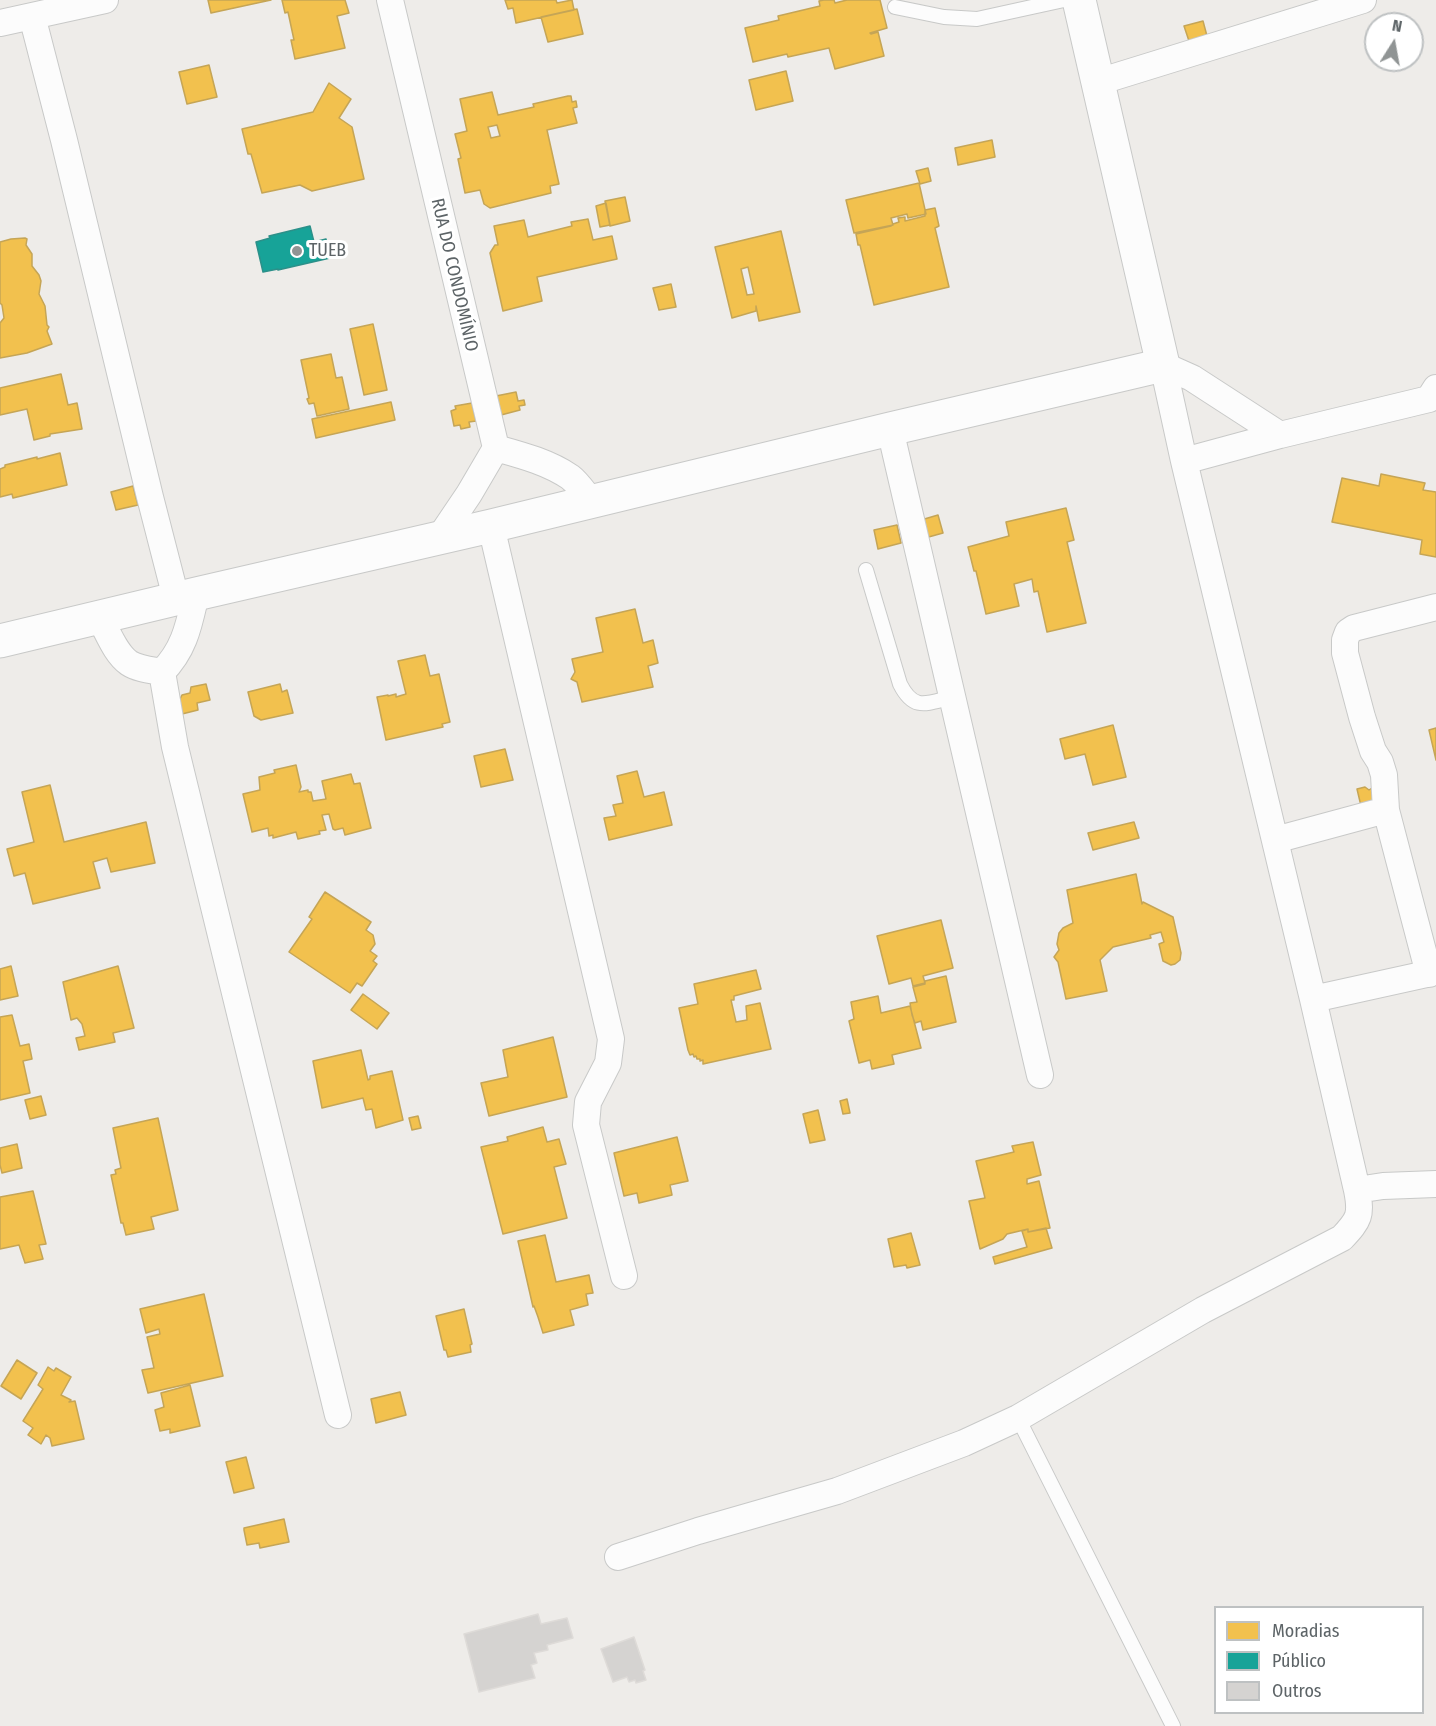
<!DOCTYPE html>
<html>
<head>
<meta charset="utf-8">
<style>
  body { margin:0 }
  #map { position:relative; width:1436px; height:1726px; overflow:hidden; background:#eeece9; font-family:"Fira Sans Condensed",sans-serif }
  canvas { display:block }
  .legend { position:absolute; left:1214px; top:1606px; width:210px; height:108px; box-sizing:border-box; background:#fff; border:2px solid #bec1c2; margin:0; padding:8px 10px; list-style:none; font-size:18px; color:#5d6467 }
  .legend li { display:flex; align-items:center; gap:12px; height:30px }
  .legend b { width:30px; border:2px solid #bec1c2 }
  .north { position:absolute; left:1364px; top:12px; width:60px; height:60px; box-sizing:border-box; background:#fff; border:2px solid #bec1c2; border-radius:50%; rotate:11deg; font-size:16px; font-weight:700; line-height:24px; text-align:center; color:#5d6467 }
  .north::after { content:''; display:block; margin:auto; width:21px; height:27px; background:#909494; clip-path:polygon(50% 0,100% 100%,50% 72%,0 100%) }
</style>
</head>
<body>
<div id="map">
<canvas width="1436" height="1726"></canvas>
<ul class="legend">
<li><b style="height:16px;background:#f2c14e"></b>Moradias</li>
<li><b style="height:16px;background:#17a398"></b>Público</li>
<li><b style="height:16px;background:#d5d3d1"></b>Outros</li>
</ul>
<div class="north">N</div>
</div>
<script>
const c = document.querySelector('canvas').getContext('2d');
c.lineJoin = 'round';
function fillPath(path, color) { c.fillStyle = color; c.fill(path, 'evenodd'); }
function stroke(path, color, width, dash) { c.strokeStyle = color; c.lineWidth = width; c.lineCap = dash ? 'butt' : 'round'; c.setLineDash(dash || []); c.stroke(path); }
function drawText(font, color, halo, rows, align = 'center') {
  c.font = font + ' "Fira Sans Condensed",sans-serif'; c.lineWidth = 6; c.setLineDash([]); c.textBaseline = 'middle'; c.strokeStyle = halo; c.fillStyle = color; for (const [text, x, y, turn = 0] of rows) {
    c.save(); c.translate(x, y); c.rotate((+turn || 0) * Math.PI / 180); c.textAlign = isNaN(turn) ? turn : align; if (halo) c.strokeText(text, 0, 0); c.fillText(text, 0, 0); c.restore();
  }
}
const homes = new Path2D(`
  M208,0H271L211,13Z
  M282,0H345L349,13L337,16L345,48L295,59L291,40H294L288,12L285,13Z
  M505,0H556L557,3L572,0L574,10L516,23L513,8L508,9Z
  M824,0H834L835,3L847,0H880L887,28L870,33L871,34L878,32L884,56L835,69L829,48L788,57L787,54L753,62L745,28L779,20L778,16L820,6L819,1Z
  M577,9L583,34L548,42L541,17Z
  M1203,21L1207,36L1189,41L1184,26Z
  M209,65L217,97L187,104L179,72Z
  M786,71L793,101L756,110L749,80Z
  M329,83L351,99L339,118L352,127L364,179L312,191L300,185L262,193L251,154H248L242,129L313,112Z
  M492,92L498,115L534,107L533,104L568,96H571L572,102L576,101L577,107L573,108L577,123L547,130L559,184L550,186L551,193L490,208L484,204L480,190L465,193L458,159L461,158L455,134L467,131L460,99ZM497,125L500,136L491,138L488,127Z
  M992,140L995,157L958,165L955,148Z
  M928,168L931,181L920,184L916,171Z
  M919,183L926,214L908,218L907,214L891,218L893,225L854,233L846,200Z
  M625,197L630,221L610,226L605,201Z
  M606,203L610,225L600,227L596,206Z
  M935,208L939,226L935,228L949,287L874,305L860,245H858L856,234L891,226L893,224L899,222L898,218L905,217V221L925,216V210Z
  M588,219L593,240L612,236L617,259L537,277L542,301L503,311L490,253L495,245H498L494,226L524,220L528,237L572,226L571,222Z
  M781,231L800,312L759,321L756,306V311L732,318L715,247ZM748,267L754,294L747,295L741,269Z
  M25,238L27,239L26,245L32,254V266L39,275L41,281L39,294L45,306L47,325L49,327L47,331L52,344L27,353L0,358V323L4,318L2,305L0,303V242L11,239Z
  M671,284L676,307L659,310L653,288Z
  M373,324L387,390L364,395L350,329Z
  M331,354L336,378L342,377L349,409L317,416L314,403L309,404L307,399L309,398L301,360Z
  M61,374L68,405L77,403L82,429L50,434V436L34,440L27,409L0,415V388Z
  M516,392L518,401L524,400L525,405L519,406L520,410L501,415L496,396Z
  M391,402L395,420L316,438L312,419Z
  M472,403L476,421L469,422L470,427L461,429L460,425L454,426L451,411L456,409L455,406Z
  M60,453L67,485L13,498L12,494L0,497V469L5,467V465L37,457V459Z
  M1381,474L1425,483L1423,490L1436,492V557L1420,554L1422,540L1332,522L1342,478L1379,486Z
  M133,486L138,505L116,510L111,492Z
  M1066,508L1074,540L1067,542L1086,623L1047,632L1038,591L1034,592L1032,579L1014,584L1019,606L986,614L976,571H974L968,547L1009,536L1006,522Z
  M938,515L943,533L925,538L921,520Z
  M897,525L901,543L878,549L874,530Z
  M635,609L643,643L653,640L658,663L648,666L653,687L582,702L577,682L571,679L575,672L572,659L603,652L596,618Z
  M425,655L430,676L439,674L450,722L442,724L443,727L386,740L377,697L388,695V696L396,694V697L406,694L398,661Z
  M206,684L210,700L197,703L198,710L182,714L179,701L182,695L190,693L191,687Z
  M280,684L282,692L287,690L293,713L261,720L254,716L248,692Z
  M1113,725L1126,777L1093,785L1085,754L1065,759L1060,739Z
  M1436,728V760L1429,730Z
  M505,749L513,780L481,787L474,756Z
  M296,765L301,787L299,792L308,790V792H311L313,801L326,799L322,781L351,774L354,784L360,783L371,828L345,835L343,828L335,830L333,829L329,814L322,815L326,830L319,831L320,834L298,839L296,832L273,838V835L269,836L268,828L252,832L243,794L260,790L259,777L275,773L274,770Z
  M637,771L644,797L664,792L672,825L609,840L604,818L616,816L613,805L623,803L617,776Z
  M50,785L64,842L146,822L155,863L111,872L107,858L93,862L100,888L33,904L25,873L14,876L7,849L34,842L22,792Z
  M1365,787L1369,790L1372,788L1375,803L1361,806L1357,789Z
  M1134,822L1139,838L1093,850L1088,833Z
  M1136,874L1142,904L1143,902L1173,917L1181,953L1180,960L1175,964L1171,965L1163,961L1159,944L1164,942L1161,932L1150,935L1151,938L1113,947L1100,960L1107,991L1066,999L1058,962L1054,957L1059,950L1057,944L1059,933L1063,928L1073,923L1067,890Z
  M325,892L371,922L366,930L373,935L375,944L370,951L377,956L373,961L377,964L362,986L357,983L350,993L289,952L312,919L309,917Z
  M941,920L953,968L923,976L925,983L913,986L911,978L889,984L877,936Z
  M11,966L18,996L0,1000V969Z
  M118,966L134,1028L113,1033L115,1042L79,1050L76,1038L85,1036L82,1024L77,1018L71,1020L63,982Z
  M756,970L761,989L734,996V1000H731L736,1022L747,1020L746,1006L760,1003L771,1049L703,1064V1060L700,1061V1059H697L696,1056L694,1057L693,1054L690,1055L688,1050L679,1008L698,1004L694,984Z
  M946,976L956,1022L923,1030L921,1021L915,1023L912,1015L910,1003L917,1002L913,987L925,984V981Z
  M363,994L389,1013L377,1029L351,1010Z
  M878,996L881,1013L910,1006L921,1048L892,1055L894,1064L872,1069L870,1060L859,1063L849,1021L854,1019L851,1002Z
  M12,1015L20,1046L29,1044L32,1059L23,1061L30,1093L0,1100V1017Z
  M553,1037L567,1097L489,1116L481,1083L508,1077L503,1050Z
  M361,1050L368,1080L370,1079V1076L392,1071L403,1120L376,1128L372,1109L366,1110L363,1098L322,1108L313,1061Z
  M41,1096L46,1115L30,1119L25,1100Z
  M847,1099L850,1113L843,1114L840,1101Z
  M818,1110L825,1140L810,1143L803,1114Z
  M418,1116L421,1128L412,1130L409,1118Z
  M158,1118L178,1210L151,1217L154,1229L126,1235L123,1223H121L111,1175L116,1174L115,1170L121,1168L113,1128Z
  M543,1127L547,1142L559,1139L566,1164L554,1167L567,1218L503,1234L481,1147L508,1141L507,1137Z
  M677,1137L688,1181L670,1185L672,1195L639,1203L637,1193L624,1196L614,1153Z
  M1033,1142L1041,1175L1027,1179V1184L1039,1181L1050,1228L1028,1232V1229L1007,1234L1003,1239L980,1249L969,1201L985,1198L976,1161L1014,1152L1012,1146Z
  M17,1144L22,1168L2,1173L0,1165V1148Z
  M33,1191L46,1244L39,1245L43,1259L25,1263L19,1245L0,1249V1197Z
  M1046,1228L1052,1248L995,1264L993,1257L1027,1247L1022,1231L1028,1229V1232Z
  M911,1233L920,1265L907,1268L906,1265L894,1267L888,1239Z
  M545,1235L556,1282L589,1275L593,1293L586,1294L588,1305L570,1310L574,1325L543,1333L538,1317L534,1306L533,1307L518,1241Z
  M204,1294L223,1376L148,1393L142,1370L154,1368L147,1337L160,1334L159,1329L146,1333L140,1309Z
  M464,1309L472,1344L470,1345L471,1352L448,1357L446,1350H444L436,1316Z
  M17,1360L37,1373L21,1399L1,1386Z
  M48,1367L54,1371L56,1368L71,1377L61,1395L71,1400L69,1402L75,1401L84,1439L52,1446L50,1438L46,1435L41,1444L28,1435L33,1428L23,1421L43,1389L38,1385Z
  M190,1385L200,1426L170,1433V1429L160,1431L155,1410L164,1407L161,1393Z
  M400,1392L406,1415L376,1423L371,1399Z
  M246,1457L254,1488L234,1493L226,1462Z
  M284,1519L289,1542L260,1548L259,1543L247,1545L244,1530V1528Z`);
const public = new Path2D(`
  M310,226L314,242L326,239L327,246L334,245L336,255L330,257V258L278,270V269L263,272L256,242L270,238L269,236Z`);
const building = new Path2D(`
  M538,1614L541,1624L567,1618L573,1638L547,1645L548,1650L534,1653L537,1663L531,1665L535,1678L479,1692L464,1634Z
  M634,1637L645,1670L643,1671L646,1680L636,1683L635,1680L629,1682L627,1677L613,1682L601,1649Z`);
const lane = new Path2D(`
  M895,7L944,17L977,19L1064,0
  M866,570L900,684C914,712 927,703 952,697
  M1018,1418L1173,1726`);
const street = new Path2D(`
  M390,0L496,448L469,494L440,537
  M32,16L64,140L150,497L176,598
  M0,23L105,0
  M1098,82L1363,0
  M1163,365L1192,378L1280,435
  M890,429L1040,1075
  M496,448C521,455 548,462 570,477C578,483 585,494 592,502
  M1184,461L1280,435L1429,399L1436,388
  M491,526L611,1039L608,1063L588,1102L586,1125L624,1276
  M99,617C108,632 115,653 129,663C138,669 151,670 162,672
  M162,672L175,747L338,1415
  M162,672C185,649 189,624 196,594
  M1386,810L1429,974
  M1275,840L1386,810L1384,775L1380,762L1373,751L1362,717L1345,653V640L1348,632L1354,628L1436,607
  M1313,999L1436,972
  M1357,1190L1383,1186L1436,1184
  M618,1557L698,1531L837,1491L964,1443L1018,1418L1203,1310L1342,1238C1359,1220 1362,1215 1357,1190L1313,999L1184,461L1163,365`);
const secondary = new Path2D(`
  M0,641L196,594L491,526L890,429L1163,365L1079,0`);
const markers = [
  [297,251,6,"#909494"]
];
const poiNames = [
  ["TUEB",309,251]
];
const streetNames = [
  ["RUA DO CONDOMÍNIO",454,275,77]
];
fillPath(homes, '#f2c14e');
stroke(homes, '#c5a556', 1.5);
fillPath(public, '#17a398');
stroke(public, '#2c9089', 1.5);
fillPath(building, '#d5d3d1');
stroke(building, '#dedbd8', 1.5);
stroke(lane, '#c8c9c8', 16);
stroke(street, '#c8c9c8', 28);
stroke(secondary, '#c8c9c8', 35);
stroke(lane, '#fcfcfc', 14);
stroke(street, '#fcfcfc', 26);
stroke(secondary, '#fcfcfc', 33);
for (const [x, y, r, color] of markers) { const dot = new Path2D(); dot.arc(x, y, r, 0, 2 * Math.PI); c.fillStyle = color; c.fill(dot); stroke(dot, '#fff', 2); }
drawText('18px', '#5d6467', '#fff', poiNames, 'left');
drawText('18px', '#5d6467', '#fff', streetNames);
</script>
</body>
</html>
